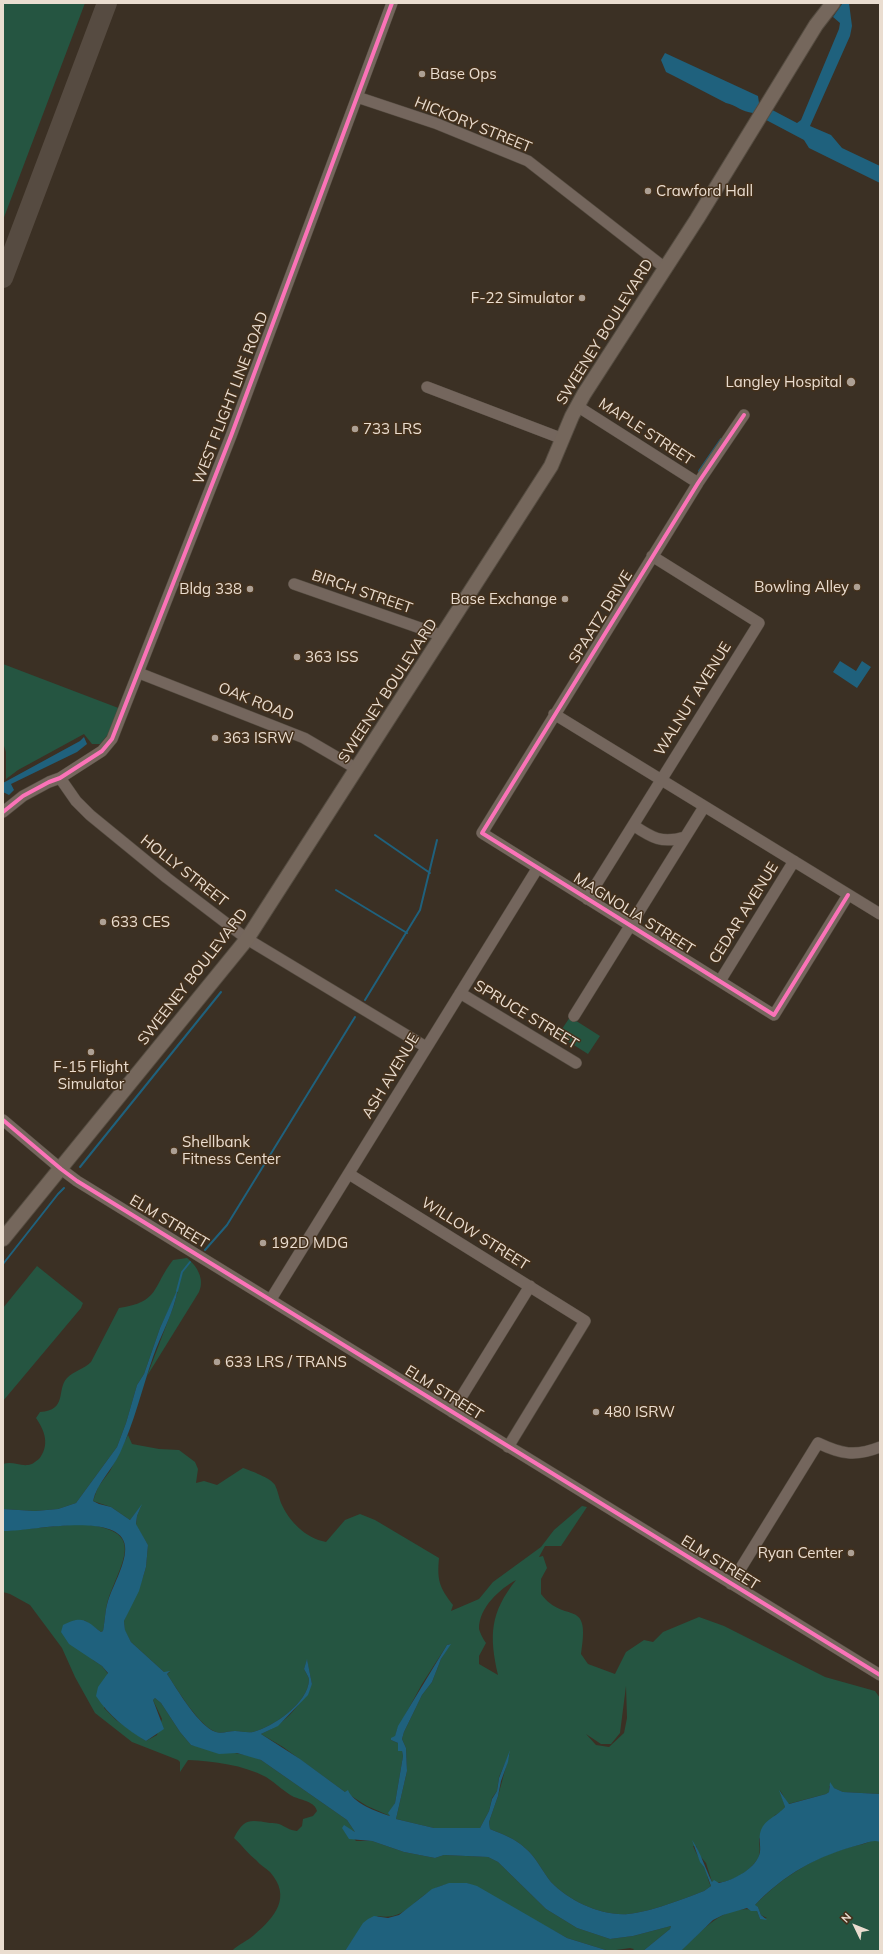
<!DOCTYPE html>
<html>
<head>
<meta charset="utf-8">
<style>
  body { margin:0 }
  #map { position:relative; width:883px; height:1954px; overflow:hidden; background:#3b3024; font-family:Mulish,sans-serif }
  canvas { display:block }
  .frame { position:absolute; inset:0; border:4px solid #eaddd0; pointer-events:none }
  .north { position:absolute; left:835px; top:1906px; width:40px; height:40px; -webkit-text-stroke:3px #44301b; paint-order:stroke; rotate:313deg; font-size:11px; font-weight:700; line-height:16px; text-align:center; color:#eaddd0 }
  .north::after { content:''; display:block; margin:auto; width:14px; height:18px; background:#eaddd0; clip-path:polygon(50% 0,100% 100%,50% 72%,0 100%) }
</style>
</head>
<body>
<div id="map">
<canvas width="883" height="1954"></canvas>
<div class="frame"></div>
<div class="north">N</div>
</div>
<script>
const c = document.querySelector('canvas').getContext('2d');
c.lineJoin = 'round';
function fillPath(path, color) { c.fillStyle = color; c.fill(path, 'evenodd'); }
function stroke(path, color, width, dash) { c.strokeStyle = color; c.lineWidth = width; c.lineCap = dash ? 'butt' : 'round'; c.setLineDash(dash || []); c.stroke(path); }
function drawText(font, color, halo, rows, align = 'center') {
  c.font = font + ' Mulish,sans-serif'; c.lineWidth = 3; c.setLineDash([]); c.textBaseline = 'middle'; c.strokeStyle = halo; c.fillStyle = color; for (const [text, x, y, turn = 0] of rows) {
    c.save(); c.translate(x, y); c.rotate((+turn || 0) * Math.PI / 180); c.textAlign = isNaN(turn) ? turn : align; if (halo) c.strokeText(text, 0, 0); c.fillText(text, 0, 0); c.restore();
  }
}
const green = new Path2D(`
  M3,3H85L3,220Z
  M3,664L121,709L110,732L100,744H92L84,734L18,770L6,779V752L3,743Z
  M570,1017L600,1036L588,1054L558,1035Z
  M187,1258C197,1266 205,1279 199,1292L147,1376L174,1305L178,1290L160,1328L144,1374L137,1385L126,1423L117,1447L76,1503L58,1509L35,1511L3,1509V1464C12,1461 19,1466 28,1465C32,1465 36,1461 39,1459C50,1445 45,1431 36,1418L40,1412C68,1410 56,1390 67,1378C74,1371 84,1369 91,1362L119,1308C160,1302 152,1287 173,1260Z
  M37,1266L83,1303L81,1308L3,1401V1308Z
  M128,1435L132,1444L159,1449L179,1450L195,1462L198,1469L196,1483L204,1481L217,1485L243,1468C251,1471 271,1478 275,1485C278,1491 279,1498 281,1503C289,1521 305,1538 326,1542L345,1520L360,1514L375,1520L439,1558C437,1580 439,1587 453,1605L451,1611L479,1599L493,1582L541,1547L554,1530L582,1506L587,1507L561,1546H545L539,1557L543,1556L547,1568L541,1579V1594C565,1626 591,1595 581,1654L588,1664L615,1674L626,1652L644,1640L653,1642L663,1632L699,1617L724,1626L825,1677L875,1691L880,1698V1794L843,1792L829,1786V1792L826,1794L788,1804L780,1790L785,1807L781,1812L775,1815L759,1839C759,1845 761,1852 758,1858C750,1872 728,1885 712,1882L706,1863L700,1856L696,1846H693C696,1853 700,1860 704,1867C708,1873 707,1880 711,1886L704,1891C683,1899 650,1912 628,1914C601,1916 569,1901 551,1882C542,1871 536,1857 525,1848C516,1839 502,1834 490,1829L489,1822L498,1796L510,1752L499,1777L497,1791L492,1798L489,1811L480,1828H434L396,1819L407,1771L406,1748L402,1739L404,1732L422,1695L432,1682L441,1659L450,1644L447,1645L422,1684L397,1730L395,1737L391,1740L398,1743V1751H402L403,1756L395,1803L389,1813L390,1816L367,1806L345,1792L283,1747L261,1734C288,1722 297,1708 312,1684L307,1660L304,1669C306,1673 309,1677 309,1680C308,1703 273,1727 253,1732C247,1733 240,1731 234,1731C229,1731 221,1734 216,1732C199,1726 177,1689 167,1674L170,1672H164L131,1642L125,1631L124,1621L143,1577L146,1567L148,1545L136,1525L137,1516L141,1506L130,1520L111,1507L93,1501L98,1487L110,1471ZM516,1580C490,1613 489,1635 498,1675L479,1664V1656L486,1643C483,1639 480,1633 479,1629C479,1607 500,1589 516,1580ZM626,1686L627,1718L624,1733L609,1747L596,1745L586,1734L601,1744H611L620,1733Z
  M81,1524C147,1530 123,1558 108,1600C105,1610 105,1621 103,1631L101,1632L84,1620L93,1660L102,1666L108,1674L106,1677L104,1708L116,1720L146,1741L157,1735L162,1719L153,1700L155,1698L161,1703L180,1732L191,1745L251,1756L261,1760L347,1820L355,1832L344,1826L356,1841H372L404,1852L435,1858L444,1855L488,1857L498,1862L546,1909L577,1928L610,1939L633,1936L671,1926L670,1929L643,1951H632L634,1949L630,1948L609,1951L567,1938L467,1883C455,1883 445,1883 434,1889C412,1900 405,1921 378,1916L356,1935L345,1951H232C238,1944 248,1941 254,1935C275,1917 292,1897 270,1872C266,1868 260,1865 256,1860C248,1854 242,1845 234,1838C244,1818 250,1820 270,1823C273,1823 276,1823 279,1824C286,1827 289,1830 297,1831L302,1826L303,1819L313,1816L317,1811C315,1802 302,1800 294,1797C284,1792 276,1783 266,1777C243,1765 214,1761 188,1760L180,1772V1762L178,1760L132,1742L95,1713L75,1677L62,1648L30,1605L10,1594L3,1592V1531Z
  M876,1840L880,1842V1951H681C701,1932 725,1902 757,1911L760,1919L767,1918L761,1915L758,1907L754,1906C783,1876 818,1854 859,1845C865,1844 870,1841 876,1840Z`);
const water = new Path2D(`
  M849,3L852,26L850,36L810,126L831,135L842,148L880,166V183L809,148L804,140L753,113C742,112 736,105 726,103L674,76L666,72L661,60L665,53L758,96L759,103L797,123L801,120L839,29L840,23L833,17L842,4Z
  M840,661L856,671L862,661L871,667L857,688L833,672Z
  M84,737L87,744L77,752L11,784L14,790L9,795L3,792V783L80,741Z
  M178,1288C174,1313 161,1334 153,1357C142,1389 134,1423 120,1453C112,1470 97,1483 93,1501L99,1504L111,1507L130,1520L142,1504L137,1516L136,1524L148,1545L146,1567L139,1591L124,1621L125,1630L131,1642L164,1672L170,1671L167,1674C177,1689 199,1727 216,1732C221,1734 229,1731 235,1731C241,1731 247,1733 253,1732C273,1727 308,1703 309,1680C309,1677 306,1673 304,1669L307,1659L312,1684L308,1695L278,1726L261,1734L300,1759L345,1792L348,1790C353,1803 377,1812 390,1816L388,1813L395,1803L403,1756L402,1751H398V1743L391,1740V1738L395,1736L398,1726L447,1645L451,1644L441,1659L432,1682L422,1695L404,1732L402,1739L406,1748L407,1771L396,1819L434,1828H480L489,1811L492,1799L497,1791L499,1778L510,1750L508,1762L501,1781L498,1796L489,1822L490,1829C502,1834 516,1839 525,1848C536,1857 542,1871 551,1882C569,1901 601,1916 628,1914C650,1912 683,1899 704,1891L711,1886L704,1867L700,1862L692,1840C701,1853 705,1868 712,1882L714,1880L719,1883C734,1880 757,1868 760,1852C761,1845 758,1838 761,1830C765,1819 778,1816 785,1807L779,1790L789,1804L826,1794L829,1792L830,1782L834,1788L843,1792L880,1794V1842C873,1839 867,1843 859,1845C819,1855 783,1875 755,1905L758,1907L761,1915L767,1920L760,1919L757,1911H751L747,1908L723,1915L713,1920L681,1951H643L670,1929L671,1926L633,1936L610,1939L577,1928L546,1909L498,1862L488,1857L444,1855L435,1858L404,1852L372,1841L349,1839L342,1828L344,1825L355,1832L347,1820L261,1760L237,1753L219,1754L191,1745L180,1732L161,1703L155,1698L153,1700L164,1729L146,1741C126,1729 109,1716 96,1696L98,1687L108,1673L102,1666L69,1644L61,1632L63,1625C82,1615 86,1620 101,1632L103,1631C105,1621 105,1610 108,1601C113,1585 127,1562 125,1546C121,1510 27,1532 3,1531V1509L35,1511L58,1509L76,1503L117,1447L126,1423L137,1385L144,1374L160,1328Z
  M449,1883H467L477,1886L567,1938L609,1951H345L363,1923L368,1919L374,1916L388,1918L399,1915L432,1889Z`);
const stream = new Path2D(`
  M699,471L721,439
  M375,835L430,873
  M336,890L407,933
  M365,1000L420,910L437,840
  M80,1167L221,992
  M205,1250L227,1225L355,1017
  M3,1264L58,1194L64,1188
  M177,1291L182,1272L190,1262`);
const taxiway = new Path2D(`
  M3,278L107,3`);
const minor = new Path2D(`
  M357,97L435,123L528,161L665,268
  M427,387L563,439
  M577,406L698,483
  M744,415L698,483L482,833L774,1015L848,895
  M294,584L443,636
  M139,673L304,738L357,769
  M554,714L880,914
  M60,778L76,801L90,815L167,878L247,939L426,1047
  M3,812L23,796L49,782L60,778L102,751L112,739L231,436L392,3
  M633,825C652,838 662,844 685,837
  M587,899L759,623L652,556
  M720,981L794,861
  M460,993L576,1063
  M574,1016L704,807
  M3,1120L61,1169L77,1181L880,1675
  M349,1174L585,1321L508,1447
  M271,1299L537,869
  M452,1412L530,1286
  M731,1584L818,1443C841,1454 855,1457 880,1447`);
const major = new Path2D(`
  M3,1239L247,939L551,466L572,416L584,394L697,219L816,25L833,3`);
const cycleway = new Path2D(`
  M744,415L698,483L482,833L774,1015L848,895
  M3,812L23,796L49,782L60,778L102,751L112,739L231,436L392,3
  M3,1120L61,1169L77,1181L880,1675`);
const markers = [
  [422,74,4,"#ada094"],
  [648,191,4,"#ada094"],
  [582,298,4,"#ada094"],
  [851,382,5,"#ada094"],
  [355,429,4,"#ada094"],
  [857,587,4,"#ada094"],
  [250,589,4,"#ada094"],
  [565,599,4,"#ada094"],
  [297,657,4,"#ada094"],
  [215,738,4,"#ada094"],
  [103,922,4,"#ada094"],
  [91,1052,4,"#ada094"],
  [174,1151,4,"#ada094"],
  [263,1243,4,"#ada094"],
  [217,1362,4,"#ada094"],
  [596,1412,4,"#ada094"],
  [851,1553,4,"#ada094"]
];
const poiNames = [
  ["Base Ops",430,74],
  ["Crawford Hall",656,191],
  ["F-22 Simulator",574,298,"right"],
  ["Langley Hospital",842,382,"right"],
  ["733 LRS",363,429],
  ["Bowling Alley",849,587,"right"],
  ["Bldg 338",242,589,"right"],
  ["Base Exchange",557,599,"right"],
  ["363 ISS",305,657],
  ["363 ISRW",223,738],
  ["633 CES",111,922],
  ["F-15 Flight",91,1067,"center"],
  ["Simulator",91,1084,"center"],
  ["Shellbank",182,1142],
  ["Fitness Center",182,1159],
  ["192D MDG",271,1243],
  ["633 LRS / TRANS",225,1362],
  ["480 ISRW",604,1412],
  ["Ryan Center",843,1553,"right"]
];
const streetNames = [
  ["HICKORY STREET",473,125,22],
  ["SWEENEY BOULEVARD",605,332,-58],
  ["WEST FLIGHT LINE ROAD",231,398,-69],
  ["MAPLE STREET",646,432,33],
  ["BIRCH STREET",362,592,19],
  ["SPAATZ DRIVE",601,617,-58],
  ["SWEENEY BOULEVARD",388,691,-57],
  ["WALNUT AVENUE",693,699,-58],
  ["OAK ROAD",256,702,22],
  ["HOLLY STREET",184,871,38],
  ["CEDAR AVENUE",744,913,-58],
  ["MAGNOLIA STREET",634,914,32],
  ["SWEENEY BOULEVARD",193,977,-52],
  ["SPRUCE STREET",526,1015,31],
  ["ASH AVENUE",391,1076,-59],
  ["ELM STREET",169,1222,31],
  ["WILLOW STREET",475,1234,32],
  ["ELM STREET",444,1393,32],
  ["ELM STREET",720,1563,32]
];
fillPath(green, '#255541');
fillPath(water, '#1f617d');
stroke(stream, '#1f617d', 2);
stroke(taxiway, '#564b41', 20);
stroke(minor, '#554c41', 12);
stroke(major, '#554c41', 16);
stroke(minor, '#74665d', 11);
stroke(major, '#75675c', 14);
stroke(cycleway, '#fb73b8', 4);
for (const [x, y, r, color] of markers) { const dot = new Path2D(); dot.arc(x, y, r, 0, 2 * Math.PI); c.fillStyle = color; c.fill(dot); stroke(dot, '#44301b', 1.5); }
drawText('15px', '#eaddd0', '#44301b', poiNames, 'left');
drawText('15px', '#eaddd0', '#44301b', streetNames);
</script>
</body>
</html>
